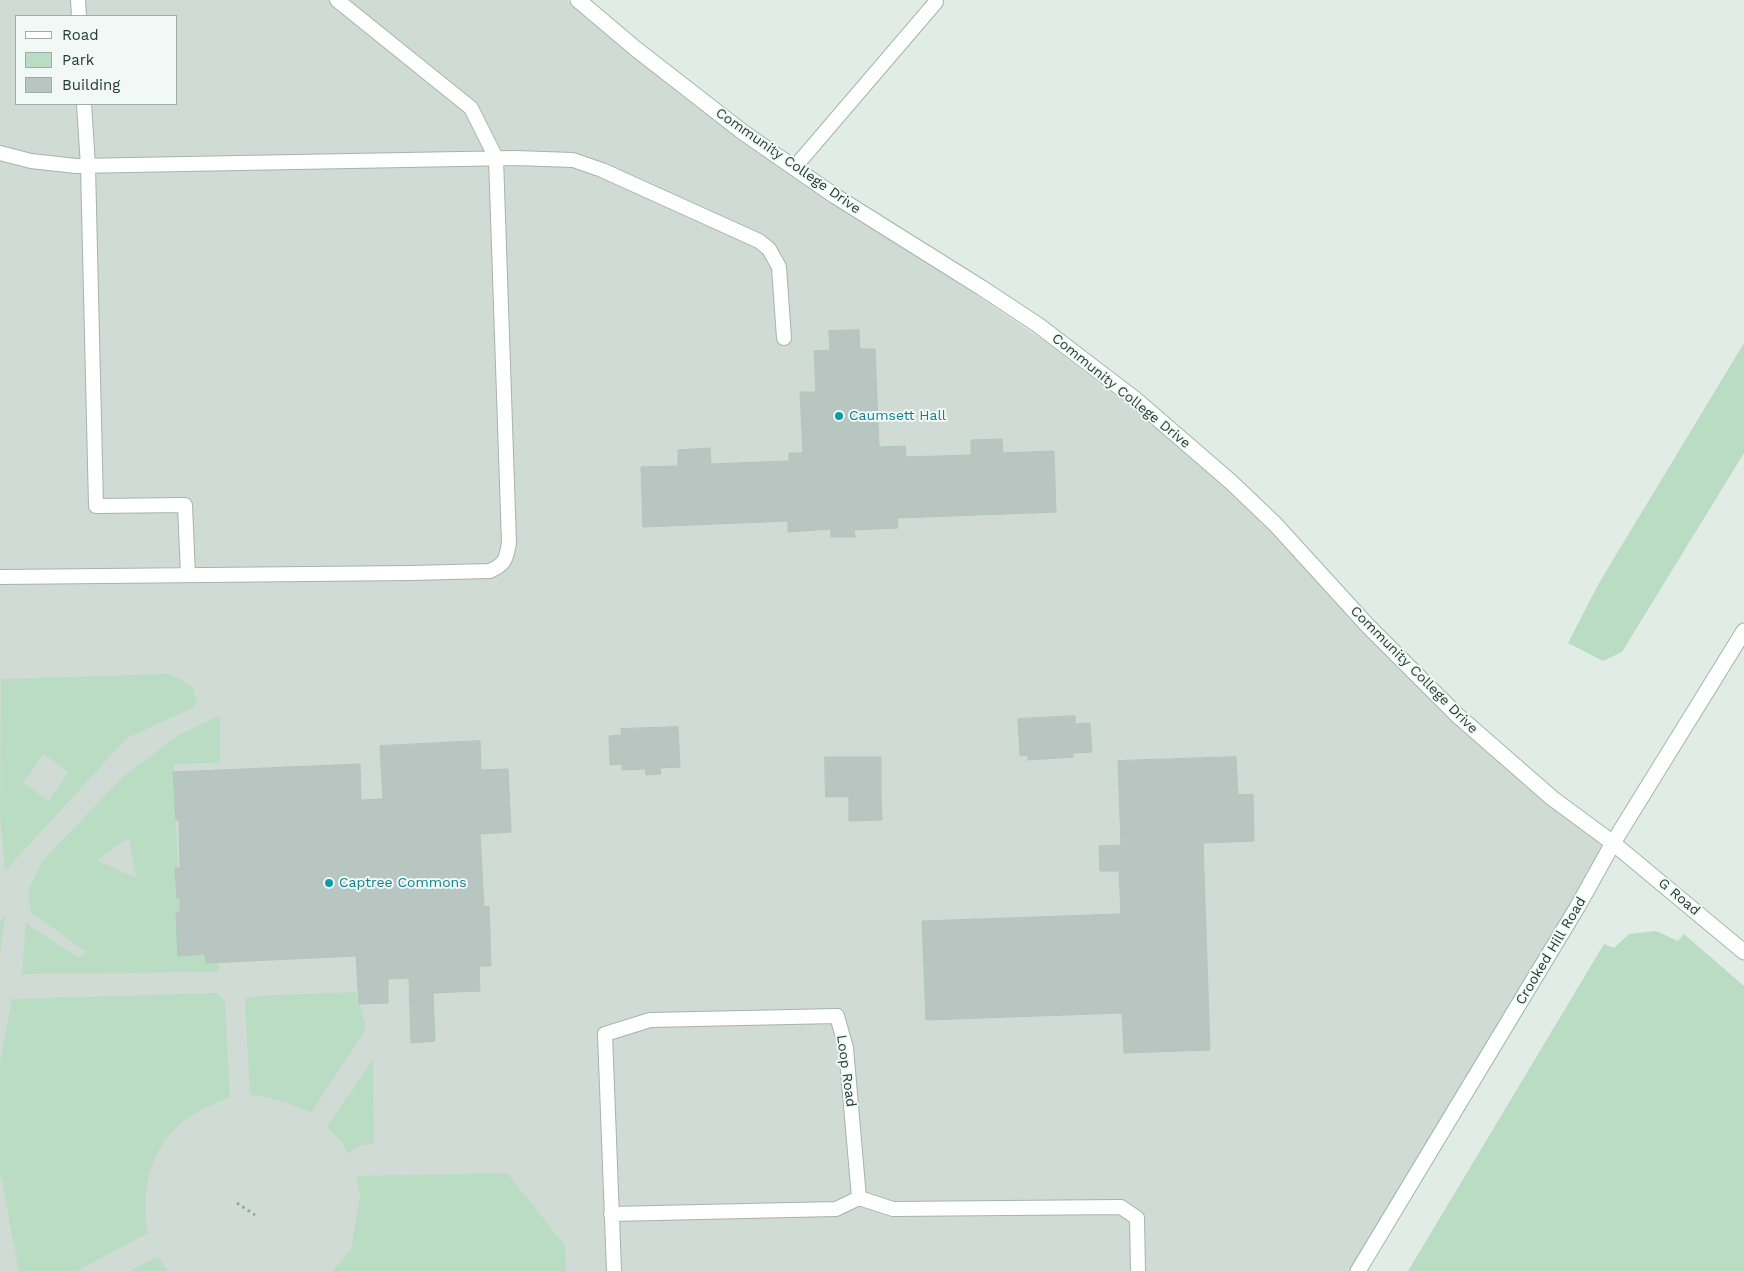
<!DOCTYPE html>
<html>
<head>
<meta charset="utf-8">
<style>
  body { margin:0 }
  #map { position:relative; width:1744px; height:1271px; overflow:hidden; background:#e1ece7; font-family:"Work Sans",sans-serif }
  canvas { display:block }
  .legend { position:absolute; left:15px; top:15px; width:162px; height:90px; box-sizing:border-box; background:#f2f8f5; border:1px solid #9fada8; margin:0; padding:6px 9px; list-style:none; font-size:15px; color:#223c35 }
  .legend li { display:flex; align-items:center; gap:10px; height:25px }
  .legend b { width:25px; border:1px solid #9fada8 }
</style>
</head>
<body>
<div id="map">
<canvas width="1744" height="1271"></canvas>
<ul class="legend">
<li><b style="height:6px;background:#fff"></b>Road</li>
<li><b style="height:14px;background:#badcc3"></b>Park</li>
<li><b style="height:14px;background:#b7c6c0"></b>Building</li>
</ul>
</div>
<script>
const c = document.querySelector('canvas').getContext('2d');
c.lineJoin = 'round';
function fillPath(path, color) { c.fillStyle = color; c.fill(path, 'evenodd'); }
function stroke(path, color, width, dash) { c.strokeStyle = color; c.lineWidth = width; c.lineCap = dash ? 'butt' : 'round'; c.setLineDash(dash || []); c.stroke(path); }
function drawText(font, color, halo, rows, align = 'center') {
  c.font = font + ' "Work Sans",sans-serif'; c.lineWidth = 4; c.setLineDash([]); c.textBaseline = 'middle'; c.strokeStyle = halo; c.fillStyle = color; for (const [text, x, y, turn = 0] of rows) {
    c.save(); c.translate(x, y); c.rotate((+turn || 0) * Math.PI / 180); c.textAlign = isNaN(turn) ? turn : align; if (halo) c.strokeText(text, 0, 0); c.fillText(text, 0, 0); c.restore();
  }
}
const built = new Path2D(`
  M0,0H567L716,119L1043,340L1190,453L1276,537L1371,639L1607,844L1352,1271H0ZM16,16H176V104H16Z`);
const green = new Path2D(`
  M1744,343V453L1622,652L1603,661L1568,643L1599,583Z
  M167,674L180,679L193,688L197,703L192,708L127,738L5,871L0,815L1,679ZM44,754L68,772L49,801L23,783Z
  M220,715V763L174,764L181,954L218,955L219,972L22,974L26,923L78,958L86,952L31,912L28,891L42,861L124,776L177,736ZM129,837L136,878L97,860Z
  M5,914L0,957V921Z
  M1656,931L1678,941L1684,934L1744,986V1271H1408L1604,944L1614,948L1629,934Z
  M356,992L366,1029L311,1113C292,1103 271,1097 250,1095L245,999L254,996Z
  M216,993L225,1001L230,1098C164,1118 137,1166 148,1233L77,1271H19L0,1171V1063L12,999Z
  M373,1060L374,1144L361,1145L348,1154L343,1144L327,1126Z
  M507,1173L565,1246L566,1271H333L351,1249L360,1196L356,1176Z
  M158,1256L168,1271H130Z`);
const building = new Path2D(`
  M859,330L860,349H875L879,447L905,446L906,457L971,455V440L1002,439L1003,453L1054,451L1056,512L897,518L898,528L854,530L855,537H831V529L788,532V521L643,527L641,467L678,466V450L710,448L711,464L789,461V453H803L800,392H816L814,351L830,350L829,331Z
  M1075,716V724L1090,723L1092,752L1073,753V757L1028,760V755L1020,756L1018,719Z
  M678,727L680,767L660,768L661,774L646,775L645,769L622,770V764L610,765L609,736L622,735L621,729Z
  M480,741L481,770L508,769L511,832L480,834L484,907L489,906L491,966H479L480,991L433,993L435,1041L411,1043L409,978L388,979V1003L359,1004L356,956L206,963L205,954L178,956L176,913L180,912V898H177L175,868H180L179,820H176L173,772L360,764L361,800L383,799L380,746Z
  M825,757H881V796L826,797Z
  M1236,757L1238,795L1253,794L1254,841L1203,843L1210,1050L1124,1053L1122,1013L926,1020L922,921L1121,914L1119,871H1100L1099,846L1121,845L1118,761Z
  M881,796L882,820L849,821V797Z`);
const path = new Path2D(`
  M237,1203L255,1215`);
const lane = new Path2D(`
  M78,0L79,16
  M84,104L88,166L96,506L185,505L188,575
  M0,153L31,161L76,166L515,158L573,160L602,170L759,241L769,249L779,267L784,338
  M794,168L936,2
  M0,577L411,573L490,571C505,564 506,560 509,543L496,158L471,108L337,0
  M859,1198L893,1209L1121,1207L1137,1218L1138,1271
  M611,1214L836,1209L859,1198L846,1048L837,1016L650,1020L605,1034L614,1271`);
const secondary = new Path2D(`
  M578,0L636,49L744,133L835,196L982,288L1038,325L1135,399L1231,482L1275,524L1368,626L1457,715L1552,798L1613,843L1744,952
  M1358,1271L1578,906L1613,843L1744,631`);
const markers = [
  [839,416,5,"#0f9aa8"],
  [329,883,5,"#0f9aa8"]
];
const streetNames = [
  ["Community College Drive",788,161,35],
  ["Community College Drive",1121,391,39],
  ["Community College Drive",1414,670,45],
  ["G Road",1679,897,40],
  ["Crooked Hill Road",1551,951,-59],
  ["Loop Road",846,1071,82]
];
const cultureNames = [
  ["Caumsett Hall",849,416],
  ["Captree Commons",339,883]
];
fillPath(built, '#d0dbd6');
fillPath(green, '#badcc3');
fillPath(building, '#b7c6c0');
stroke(building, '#b4c5be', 1);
stroke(lane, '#a4b4ae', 16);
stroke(secondary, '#a0b7af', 17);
stroke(path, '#82afa0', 3, [2.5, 4]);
stroke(lane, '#fff', 14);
stroke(secondary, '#fff', 15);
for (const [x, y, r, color] of markers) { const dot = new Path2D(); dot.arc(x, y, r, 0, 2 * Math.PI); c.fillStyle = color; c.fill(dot); stroke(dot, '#f2f8f5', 2); }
drawText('14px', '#223c35', '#f2f8f5', streetNames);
drawText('14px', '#0d838f', '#f2f8f5', cultureNames, 'left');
</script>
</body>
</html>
